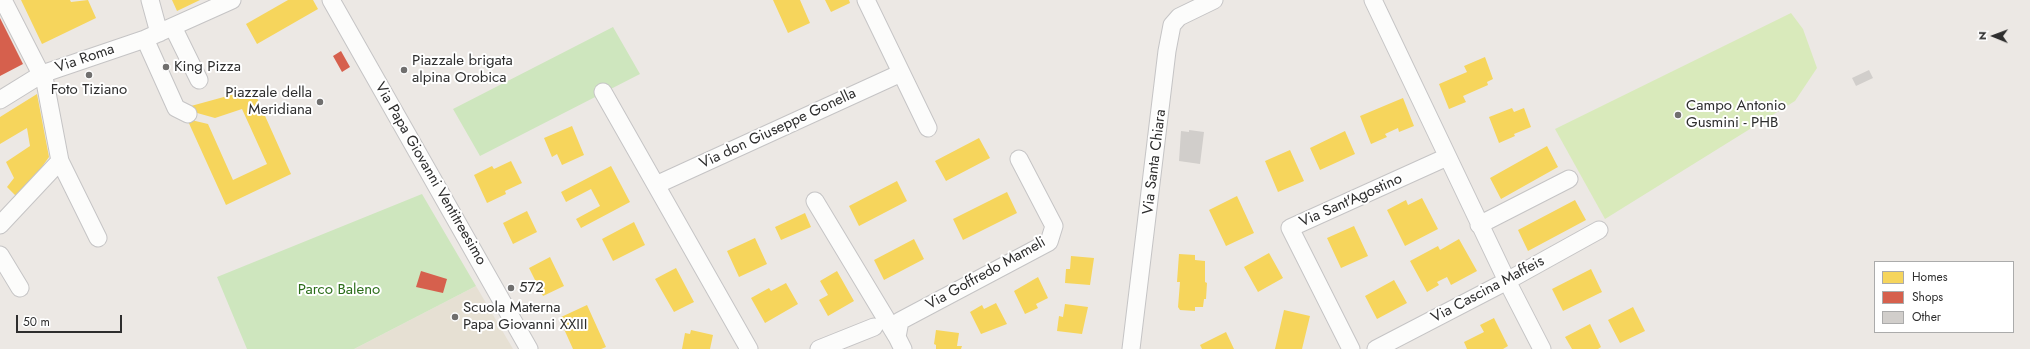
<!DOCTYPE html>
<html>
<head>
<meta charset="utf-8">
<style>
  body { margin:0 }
  #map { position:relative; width:2030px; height:349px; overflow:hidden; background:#ece8e4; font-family:Jost,sans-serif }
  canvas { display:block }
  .legend { position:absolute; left:1874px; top:261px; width:140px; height:72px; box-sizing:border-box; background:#fff; border:1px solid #ababab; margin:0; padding:5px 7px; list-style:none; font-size:12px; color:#2e2e2e }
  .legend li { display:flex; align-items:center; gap:8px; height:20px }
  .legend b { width:20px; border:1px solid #ababab }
  .north { position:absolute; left:1974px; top:16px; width:40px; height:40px; -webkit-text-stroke:3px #fff; paint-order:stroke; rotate:271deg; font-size:11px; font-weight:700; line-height:16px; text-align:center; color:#2e2e2e }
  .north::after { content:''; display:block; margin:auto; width:14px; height:18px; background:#2e2e2e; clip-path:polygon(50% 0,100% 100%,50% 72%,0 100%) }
  .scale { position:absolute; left:16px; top:315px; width:106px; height:18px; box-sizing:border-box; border:2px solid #2e2e2e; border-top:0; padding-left:5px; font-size:12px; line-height:14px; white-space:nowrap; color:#2e2e2e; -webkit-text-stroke:3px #fff; paint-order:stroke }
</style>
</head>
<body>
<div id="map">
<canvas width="2030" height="349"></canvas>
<ul class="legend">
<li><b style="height:11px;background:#f6d55c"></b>Homes</li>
<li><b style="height:11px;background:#d6604d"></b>Shops</li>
<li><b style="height:11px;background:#d1cecb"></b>Other</li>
</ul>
<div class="north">N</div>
<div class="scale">50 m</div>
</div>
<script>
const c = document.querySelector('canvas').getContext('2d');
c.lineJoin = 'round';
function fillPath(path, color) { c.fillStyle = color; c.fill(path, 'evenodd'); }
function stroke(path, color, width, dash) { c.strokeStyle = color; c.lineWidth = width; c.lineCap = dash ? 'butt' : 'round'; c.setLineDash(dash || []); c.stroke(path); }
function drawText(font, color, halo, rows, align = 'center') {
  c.font = font + ' Jost,sans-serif'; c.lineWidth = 4; c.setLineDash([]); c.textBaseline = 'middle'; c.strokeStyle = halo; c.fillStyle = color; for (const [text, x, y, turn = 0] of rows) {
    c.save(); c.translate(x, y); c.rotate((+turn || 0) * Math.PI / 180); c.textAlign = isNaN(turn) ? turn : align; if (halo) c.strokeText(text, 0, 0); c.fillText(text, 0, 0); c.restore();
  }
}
const education = new Path2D(`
  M476,286L513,349H354Z`);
const green = new Path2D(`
  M613,27L640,74L480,156L453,109Z
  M422,194L476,286L354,349H247L217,277Z`);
const pitch = new Path2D(`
  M1791,13L1803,29L1817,68L1795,101L1605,219L1555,129Z`);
const homes = new Path2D(`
  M21,0H70L71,2L88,0L96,18L42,44Z
  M172,0H200L177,11Z
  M288,0H313L318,9L257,44L246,24Z
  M773,0H800L810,23L788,33Z
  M825,0H849L850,3L831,12Z
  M1485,57L1493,79L1487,82L1488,85L1463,96L1466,102L1449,109L1439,84L1467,72L1464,66Z
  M253,89L291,174L226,205L187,119L208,124L233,180L267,164L242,109L215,118L190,111L191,106Z
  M37,94L49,157L19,199L7,187L14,178L6,162L30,146L27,128L0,144V117Z
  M1403,98L1414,126L1399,132L1398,128L1385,134L1387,137L1371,144L1360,116Z
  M1512,108L1514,112L1524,108L1531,127L1514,134L1515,136L1499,143L1489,117Z
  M572,126L584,155L562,165L557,154L552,157L544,138Z
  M1345,131L1355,154L1320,170L1310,148Z
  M979,138L990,158L946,181L935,161Z
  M1547,146L1558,167L1501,199L1490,178Z
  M1290,150L1304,181L1278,192L1265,161Z
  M511,161L522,183L505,191L506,194L487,203L474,175L492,166L494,169Z
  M611,166L630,202L581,228L576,219L600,206L591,189L566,202L561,192Z
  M897,181L907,201L859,226L849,206Z
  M1007,192L1017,213L963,240L953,219Z
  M1237,196L1254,233L1226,246L1209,210Z
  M1422,198L1438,229L1405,246L1387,210L1406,200L1408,205Z
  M1575,200L1586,220L1528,251L1518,230Z
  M527,211L537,232L513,244L503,223Z
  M805,213L811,227L781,240L775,227Z
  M634,222L645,245L613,261L602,239Z
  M1354,226L1368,256L1341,268L1327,238Z
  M755,238L767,264L739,277L727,251Z
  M914,239L924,259L884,280L874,260Z
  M1459,239L1477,271L1451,285L1447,277L1437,282L1439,285L1427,292L1410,261L1438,246L1440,250Z
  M1269,253L1283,278L1258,292L1244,267Z
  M1179,254L1195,255V260L1205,261V282L1207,283L1206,299H1204L1203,307H1195V311L1180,310L1178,307L1180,282H1177Z
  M1071,256L1094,258L1090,285L1065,283L1066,269H1070Z
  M550,257L564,286L543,296L529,268Z
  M676,268L694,302L674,312L655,279Z
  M1591,269L1602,292L1563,311L1552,289Z
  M837,271L854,301L828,316L819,300L828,295L820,281Z
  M1038,277L1048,298L1036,304L1038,308L1025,314L1014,291Z
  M1394,280L1407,303L1377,319L1365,296Z
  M786,283L798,304L765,323L751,298L769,288L771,291Z
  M996,303L1007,324L981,334L970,312L982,305L984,309Z
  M1065,304L1088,307L1082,334L1057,331L1059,316L1063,317Z
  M587,305L606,347L601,349H573L559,318Z
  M1633,307L1645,331L1620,343L1608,320Z
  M1284,310L1310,316L1302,349H1275Z
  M1494,318L1508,346L1503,349H1467L1464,342L1484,332L1480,325Z
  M1590,324L1601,347L1598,349H1572L1565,337Z
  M691,330L713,335L710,349H682L685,333L690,334Z
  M936,330L959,333L957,346H962L961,349H936V345L934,344Z
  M1226,332L1234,349H1202L1200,345Z`);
const shops = new Path2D(`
  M0,18L23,64L0,76Z
  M341,51L350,67L342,72L333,56Z
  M421,271L447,279L443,293L416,287Z`);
const building = new Path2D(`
  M1869,70L1873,78L1856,86L1852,78Z
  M1189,130L1204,132L1200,164L1179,161L1181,131L1189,132Z`);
const minor = new Path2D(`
  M150,0L159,33
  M331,0L529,349
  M866,0L928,128
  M1373,0L1507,281L1542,349
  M173,27L199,80
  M145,39L176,108L188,114
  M603,92L749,349
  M0,100L42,74L145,39L232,0
  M60,161L98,238
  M656,185L901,73
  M815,201L897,337
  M0,225L60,161L45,82L3,0
  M1479,225L1569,179
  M0,255L20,288
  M819,349L874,327
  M903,349L897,337L900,321L1049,242L1054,226L1019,159
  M1131,349L1167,51L1172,25L1179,17L1214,0
  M1351,349L1290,228L1447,157
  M1376,349L1507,281L1599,230`);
const markers = [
  [166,67,4,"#706f6e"],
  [404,70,4,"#706f6e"],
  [89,75,4,"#706f6e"],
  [320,102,4,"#706f6e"],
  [1678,115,4,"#706f6e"],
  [511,288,4,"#706f6e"],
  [455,317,4,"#706f6e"]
];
const streetNames = [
  ["Via Roma",85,59,-19],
  ["Via don Giuseppe Gonella",778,129,-25],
  ["Via Santa Chiara",1155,162,-83],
  ["Via Papa Giovanni Ventitreesimo",430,174,60],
  ["Via Sant'Agostino",1351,201,-24],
  ["Via Goffredo Mameli",986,274,-29],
  ["Via Cascina Maffeis",1488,290,-28]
];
const poiNames = [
  ["Piazzale brigata",412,61],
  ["alpina Orobica",412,78],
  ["King Pizza",174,67],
  ["Foto Tiziano",89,90,"center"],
  ["Piazzale della",312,93,"right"],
  ["Meridiana",312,110,"right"],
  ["Campo Antonio",1686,106],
  ["Gusmini - PHB",1686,123],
  ["572",519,288],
  ["Scuola Materna",463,308],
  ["Papa Giovanni XXIII",463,325]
];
const parkNames = [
  ["Parco Baleno",339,290]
];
fillPath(education, '#e6e0d3');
fillPath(green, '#cee6be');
fillPath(pitch, '#d9eabb');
fillPath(homes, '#f6d55c');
fillPath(shops, '#d6604d');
fillPath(building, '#d1cecb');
stroke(minor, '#c5c4c5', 19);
stroke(minor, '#fcfcfb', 17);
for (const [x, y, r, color] of markers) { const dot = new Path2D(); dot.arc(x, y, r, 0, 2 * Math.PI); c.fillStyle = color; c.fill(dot); stroke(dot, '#fff', 1.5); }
drawText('15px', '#2e2e2e', '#fff', streetNames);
drawText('15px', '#2e2e2e', '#fff', poiNames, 'left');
drawText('15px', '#2c6e1b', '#fff', parkNames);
</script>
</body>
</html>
